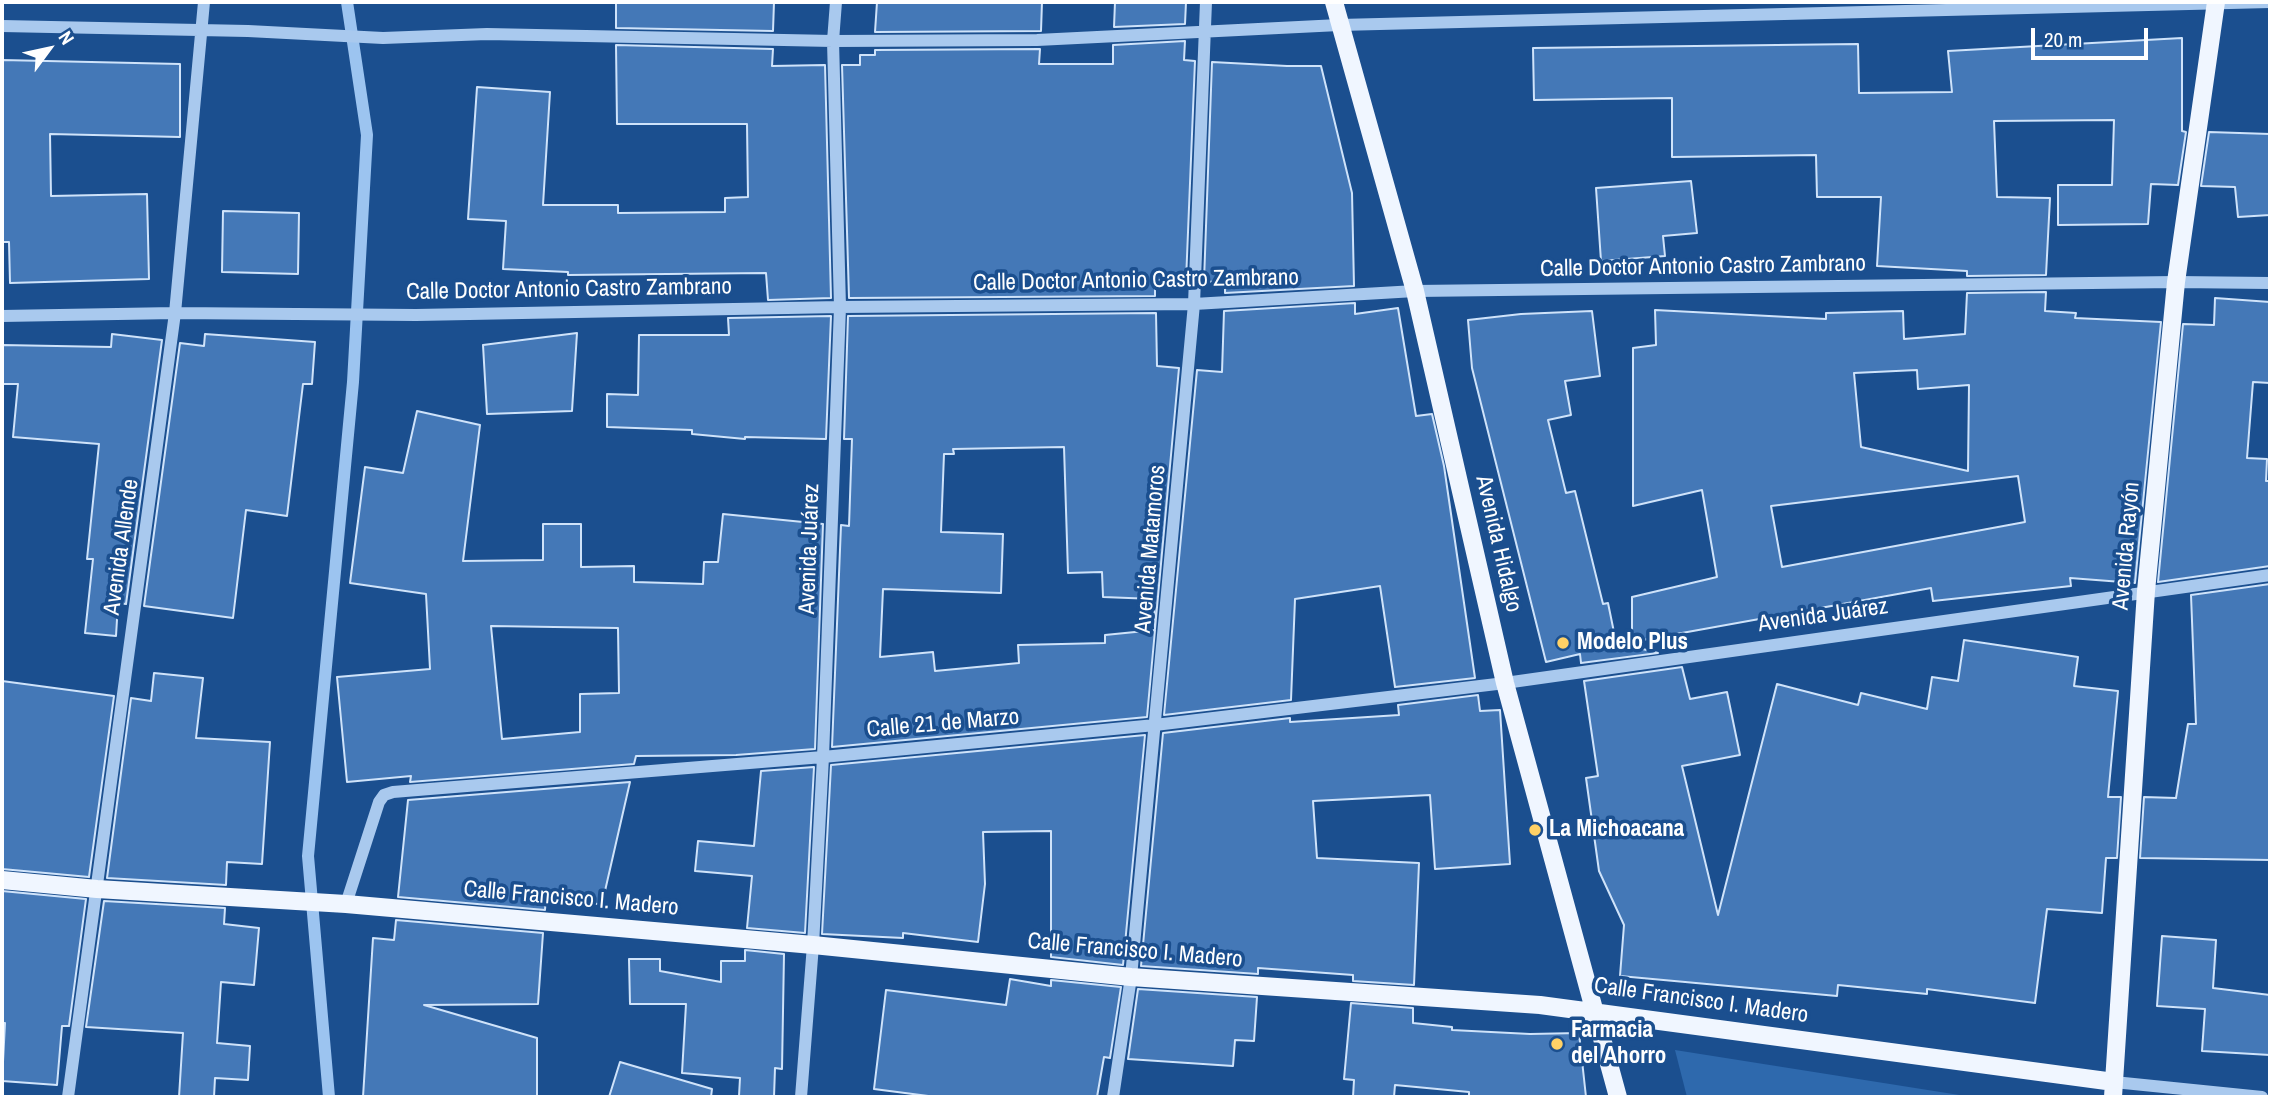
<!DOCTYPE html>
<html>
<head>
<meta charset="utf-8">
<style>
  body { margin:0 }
  #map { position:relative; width:2272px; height:1099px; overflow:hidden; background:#1b4f8f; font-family:"Archivo Narrow",sans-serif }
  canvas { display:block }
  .frame { position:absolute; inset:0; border:4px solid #fff; pointer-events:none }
  .north { position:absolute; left:14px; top:14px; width:70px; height:70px; -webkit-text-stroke:5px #1b4f8f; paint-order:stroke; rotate:57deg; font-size:19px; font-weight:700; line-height:28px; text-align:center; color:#fff }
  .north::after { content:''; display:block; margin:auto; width:24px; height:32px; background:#fff; clip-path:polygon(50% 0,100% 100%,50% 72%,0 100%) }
  .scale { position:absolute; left:2031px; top:28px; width:117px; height:32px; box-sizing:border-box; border:4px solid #fff; border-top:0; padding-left:9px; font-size:21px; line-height:24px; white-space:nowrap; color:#fff; -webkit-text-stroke:5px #1b4f8f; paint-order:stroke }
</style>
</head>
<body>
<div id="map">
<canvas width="2272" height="1099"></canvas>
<div class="frame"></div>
<div class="north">N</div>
<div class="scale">20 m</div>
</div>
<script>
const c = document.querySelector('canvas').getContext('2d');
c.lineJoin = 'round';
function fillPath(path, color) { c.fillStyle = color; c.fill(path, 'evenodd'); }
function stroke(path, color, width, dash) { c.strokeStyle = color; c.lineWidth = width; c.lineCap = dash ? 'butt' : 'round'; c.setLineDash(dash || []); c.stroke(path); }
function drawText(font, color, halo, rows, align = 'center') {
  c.font = font + ' "Archivo Narrow",sans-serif'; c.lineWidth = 7; c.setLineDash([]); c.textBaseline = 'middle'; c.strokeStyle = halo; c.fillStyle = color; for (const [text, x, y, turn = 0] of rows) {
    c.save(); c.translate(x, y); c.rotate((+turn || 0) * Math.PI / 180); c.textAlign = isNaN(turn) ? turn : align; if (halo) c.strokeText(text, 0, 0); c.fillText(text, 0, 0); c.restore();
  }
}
const green = new Path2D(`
  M1675,1050L1972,1097H1687Z`);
const stream = new Path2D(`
  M329,1097L308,856L353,382L367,135L347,2`);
const building = new Path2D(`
  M616,2H774L773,31L616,28Z
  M877,2H1042L1041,31L875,32Z
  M1115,2H1186L1185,24L1114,27Z
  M2182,38V131L2186,132L2178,185L2151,184L2148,224L2058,225V185H2112L2114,120L1994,121L1997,197L2050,198L2046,275L1967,276V271L1877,266L1881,197H1817L1816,155L1672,157V98L1534,100L1533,48L1858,44L1859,93L1952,92L1948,51Z
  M1185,41L1184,60L1195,61L1186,281L1155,280V296L849,298L842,65H860V55H875V50L1040,49L1039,64H1113V45Z
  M616,45L773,49L772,66L825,65L831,298L768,300L766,273L568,275V272L503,269L506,221L468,219L477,87L550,92L543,205H618V213L725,212V198L748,197L747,124H617Z
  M2,60L180,64V137L50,134L51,196L147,194L149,279L10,283L9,242H2Z
  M1212,62L1287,66H1321L1352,193L1354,286L1225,293V283L1204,281Z
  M2209,132L2270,134V215L2238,217L2235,187L2201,186Z
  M1691,181L1697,233L1663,236L1665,256L1601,261L1596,188Z
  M223,211L299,213L298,274L222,272Z
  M2046,292L2045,311L2076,313L2075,318L2161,322L2135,583L2070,578L2071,586L1933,601L1931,588L1632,642V597L1717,577L1702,490L1633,506V348L1656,345L1655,310L1826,319V313L1903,311L1904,339L1965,334L1967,293ZM1917,370L1918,389L1969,385L1968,471L1861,447L1854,373ZM2018,476L2025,522L1782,567L1771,506Z
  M2215,298L2270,302V383L2253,382L2247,458L2267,459L2266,481H2270V566L2158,582L2183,324L2214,325Z
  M1355,303V314L1398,308L1416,416L1432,414L1444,466L1475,678L1395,687L1380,586L1295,599L1291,700L1164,715L1197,370L1222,372L1224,311Z
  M1592,311L1600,376L1565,381L1571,415L1548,420L1566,493L1575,491L1603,604L1608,603L1616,642L1658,653L1581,663L1580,654L1546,662L1472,368L1468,320L1521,314Z
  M1156,313L1157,366L1179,368L1155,629L1154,599L1103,597L1102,572L1068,573L1064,447L953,449L954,454H944L941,532L1003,534L1001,593L883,589L880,657L933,652L935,671L1019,663L1018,645L1105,643V635L1155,630L1147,717L832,747L841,525L849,526L852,439H844L848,316Z
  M831,316L826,439L745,437V439L692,434V430L607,427V394L638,395L639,335H729L728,318Z
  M577,333L572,411L487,414L483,345Z
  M112,334L162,340L126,604L118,603L116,636L85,633L93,559H87L99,444L13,437L18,384H2V345L111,347Z
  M205,334L315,342L312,384H303L287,516L246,510L233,618L144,606L180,343L204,346Z
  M417,411L480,425L463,561L543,560V524H581V567L634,566V582L703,584L704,562H718L723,514L823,524L815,749L736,755L636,756L634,764L410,782L411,776L347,782L337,677L430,669L426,594L350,583L365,467L403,473ZM491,626L618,628L619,693L580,694V732L502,739Z
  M2270,584V860L2140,858L2144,797L2176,798L2188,724H2196L2191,595Z
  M1964,640L2078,657L2074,686L2118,691L2108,797H2121L2117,858H2106L2102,913L2047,909L2035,1003L1927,989V994L1838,985L1837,996L1620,976L1624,925L1599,871L1586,778L1598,776L1584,681L1682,667L1690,699L1727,692L1740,755L1682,766L1718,915L1777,684L1858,705L1861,693L1927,709L1932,677L1958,681Z
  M154,673L203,678L196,738L270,742L262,864L227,862L226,885L107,878L131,698L151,701Z
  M2,681L114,696L89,877L2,869Z
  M1478,695L1480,711L1500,710L1510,864L1435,869L1430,795L1313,801L1317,858L1419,863L1414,985L1353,981V975L1258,968V974L1141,966L1163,733L1290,718V722L1399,715L1398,705Z
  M1145,735L1123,965L1051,957V831L983,832L985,884L978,942L903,933V938L822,934L831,765Z
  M814,767L805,933L747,928L752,876L695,871L698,841L754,846L761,771Z
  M630,782L602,904L568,903L546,897L545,910L398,897L408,800Z
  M2,891L86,899L69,1026H62L57,1085L2,1081L5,1023H2Z
  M104,901L225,908L224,924L259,928L254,985L221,982L217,1043L250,1046L248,1080L215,1078L214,1097H179L183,1033L86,1027Z
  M396,920L543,933L538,1004L424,1005L537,1038V1097H363L373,938L394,940Z
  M2162,936L2216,940L2213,988L2270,995V1055L2202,1051L2205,1009L2157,1006Z
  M745,950L784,954L782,1069L775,1068L774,1097L739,1096L740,1078L682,1073L686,1004H630L629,959H660V971L721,982V961H745Z
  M1010,979L1051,986V980L1121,987L1110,1058L1104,1057L1097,1097H936L874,1089L886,990L1006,1005Z
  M1138,989L1257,997L1254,1041L1235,1040L1233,1066L1128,1059Z
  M1351,1003L1413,1008V1023L1452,1027V1030L1530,1034L1579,1033L1586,1097H1469V1092L1395,1085L1394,1097H1353L1354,1080L1344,1079Z
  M620,1062L712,1089L711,1097H609Z`);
const minor = new Path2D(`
  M2,26L248,31L383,38L487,34L833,41L1037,40L1339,25L2270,2
  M2,316L175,313L416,315L840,307L1194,304L1415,291L2176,282L2270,283
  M346,904L379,802L384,795L393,792L823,757L1155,725L1505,683L2270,575
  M2114,1082L2262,1097
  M68,1097L175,313L204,2
  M801,1097L813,945L823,757L840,307L833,41L836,2
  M1113,1097L1131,977L1194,304L1206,2`);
const major = new Path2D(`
  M1334,2L1415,291L1505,683L1618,1097
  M2,880L97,889L346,904L813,945L1131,977L1540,1005L2114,1082
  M2113,1097L2146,591L2176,282L2216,2`);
const markers = [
  [1563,643,7,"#ffd166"],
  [1535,830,7,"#ffd166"],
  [1557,1044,7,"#ffd166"]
];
const streetNames = [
  ["Calle Doctor Antonio Castro Zambrano",1703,267,-1],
  ["Calle Doctor Antonio Castro Zambrano",1136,281,-1],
  ["Calle Doctor Antonio Castro Zambrano",569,290,-1],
  ["Avenida Hidalgo",1498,544,77],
  ["Avenida Rayón",2127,546,-85],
  ["Avenida Allende",122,547,-82],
  ["Avenida Juárez",810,549,-88],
  ["Avenida Matamoros",1151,549,-85],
  ["Avenida Juárez",1823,616,-8],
  ["Calle 21 de Marzo",943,724,-5],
  ["Calle Francisco I. Madero",571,899,5],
  ["Calle Francisco I. Madero",1135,951,5],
  ["Calle Francisco I. Madero",1701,1001,8]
];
const poiNames = [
  ["Modelo Plus",1577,643],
  ["La Michoacana",1549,830],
  ["Farmacia",1571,1031],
  ["del Ahorro",1571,1057]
];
fillPath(green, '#2e69ad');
stroke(stream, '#9cc4f0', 12);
fillPath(building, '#4478b7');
stroke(building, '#cfe3fa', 2);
stroke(minor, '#a9c9ee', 12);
stroke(major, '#f0f6ff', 18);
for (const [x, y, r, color] of markers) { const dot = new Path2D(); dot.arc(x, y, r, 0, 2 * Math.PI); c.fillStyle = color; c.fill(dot); stroke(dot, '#1b4f8f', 2.5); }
drawText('23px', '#fff', '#1b4f8f', streetNames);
drawText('bold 23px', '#fff', '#1b4f8f', poiNames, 'left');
</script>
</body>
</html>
